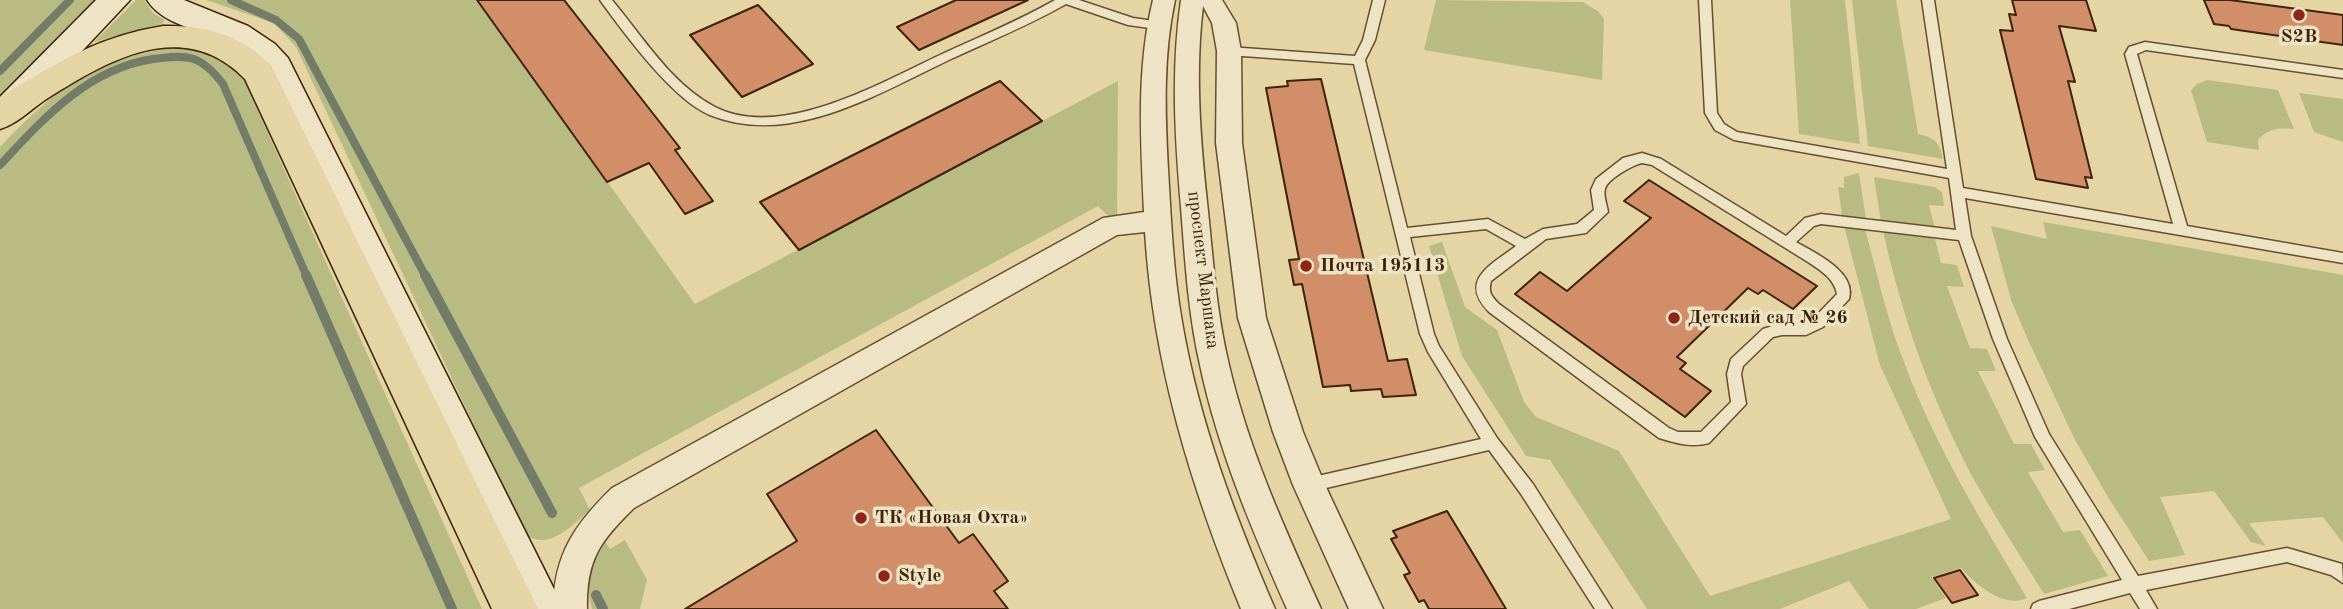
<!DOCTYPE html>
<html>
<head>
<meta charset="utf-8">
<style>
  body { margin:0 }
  canvas { display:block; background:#e5d4a4 }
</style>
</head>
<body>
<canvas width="2343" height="609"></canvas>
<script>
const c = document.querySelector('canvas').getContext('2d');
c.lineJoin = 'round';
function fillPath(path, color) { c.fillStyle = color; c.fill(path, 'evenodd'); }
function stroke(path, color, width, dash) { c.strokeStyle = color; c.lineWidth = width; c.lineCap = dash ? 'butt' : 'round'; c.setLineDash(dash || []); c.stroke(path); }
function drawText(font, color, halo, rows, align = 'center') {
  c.font = font + ' "Old Standard TT",serif'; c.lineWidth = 7; c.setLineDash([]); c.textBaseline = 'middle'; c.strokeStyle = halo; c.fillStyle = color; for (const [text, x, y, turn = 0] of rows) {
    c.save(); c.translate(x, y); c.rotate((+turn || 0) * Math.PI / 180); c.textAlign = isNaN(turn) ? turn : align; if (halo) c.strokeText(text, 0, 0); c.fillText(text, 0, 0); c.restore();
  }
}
const green = new Path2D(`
  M0,0H96L0,98Z
  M136,0H144L153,13L165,20L162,24L94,42Z
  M206,0H477L695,304L1118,81L1117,220L1109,217L1098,206L579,488L590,510C571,526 549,552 525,534L296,47L274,23Z
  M1436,0L1583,2L1599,12L1604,19L1602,80L1424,50Z
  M1790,0H1845L1860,144L1799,134Z
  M1852,0H1896L1918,134C1935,138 1939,141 1943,159L1868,146Z
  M180,47C206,51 225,57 243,78L482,609H0V147C54,89 99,56 180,47Z
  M2207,80L2278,90L2294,129C2278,128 2269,128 2258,140L2259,150L2207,142L2191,90L2197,84Z
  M2299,93L2343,99V142L2314,132Z
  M1859,173L1866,219L1842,215L1838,187L1844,188V177Z
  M1874,177L1935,187L1942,192L1944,206L1929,205L1935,229L1881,222Z
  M2043,222L2343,275V543L2323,517L2249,523L2266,546L2251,542L2214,491L2160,497L2185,555L2149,561L2108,497L2074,438L2029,342L2011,300L1991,226L2047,239Z
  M1844,226L1865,229C1877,273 1887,319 1904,362C1935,446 1982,522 2027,598C2004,609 1975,584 1961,568L1932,577L1946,598L1916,609H1869L1849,581L1780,609H1647L1550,460L1526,456L1462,356L1429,246L1442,242L1465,307L1497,330L1524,402L1536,417L1619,451L1710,596L1951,519L1880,365Z
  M1883,231L1935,239L1941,263L1957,265L1964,287L1947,286L1970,348L1987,349L1996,371H1978L2014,444H2031L2045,470L2028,472L2063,532L2080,530L2108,576L2044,594C2022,558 1998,522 1977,485C1933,405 1903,320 1883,231Z
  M604,540L610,549L625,540L647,580L640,609H592C585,580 589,566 604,540Z`);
const streamFar1 = new Path2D(`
  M231,0L276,20L299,39L426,277
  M0,71L70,0
  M0,165C43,119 87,69 153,59C188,54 201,55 223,84L307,277`);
const stream = new Path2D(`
  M306,275L452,609
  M425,275L552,513
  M596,595L603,609`);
const building = new Path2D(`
  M477,0H564L680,148L675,150L713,201L685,214L649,163L607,182Z
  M956,0H1028L919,50L897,27Z
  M2012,0H2086L2096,31L2059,26L2075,82L2068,81L2092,178L2085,177L2088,188L2036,179L2000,30L2013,31L2009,14L2016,15Z
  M2204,0H2230L2343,15V45L2231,29L2229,26L2214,24Z
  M758,5L813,64L742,97L690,35Z
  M1321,79L1388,361L1407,359L1416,395L1383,397L1381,389L1351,391L1350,385L1323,387L1302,284L1294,285L1289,260L1299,259L1266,88L1288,86L1287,81Z
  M1000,81L1042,121L799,250L760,202Z
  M1649,180L1817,286L1793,309L1763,290L1758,294L1748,288L1677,357L1686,363L1680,369L1711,391L1685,417L1515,294L1540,272L1567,291L1651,218L1624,201Z
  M876,430L959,543L973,534L1008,581L994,591L1008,609H685L797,541L767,494Z
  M1447,511L1475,557L1506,609H1429L1424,600L1419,602L1404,575L1410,573L1391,539L1397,537L1393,531Z
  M1960,570L1978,595L1952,603L1934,578Z`);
const service = new Path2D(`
  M600,0H612C642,36 672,85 715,107C781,141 880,83 940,55C979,37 1018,21 1055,0H1079L1133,18L1161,22L1163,25L1157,29L1128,25L1066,4C1029,25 990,41 951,59C879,93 791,148 710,115C673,100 624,33 600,0Z
  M1373,0H1385L1375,40L1365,60L1407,228L1488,219L1525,239L1543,229L1577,224L1594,210L1591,190L1596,179L1623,158L1642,153L1661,159L1786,236L1805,218L1821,214L1956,230L1949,178L1734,140L1715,130L1705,113L1699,0H1711L1717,113L1724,124L1737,132L1947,169L1922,0H1934L1963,188L2173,224L2125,54L2129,47L2145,42L2343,70V78L2146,50L2137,54L2187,226L2343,253V263L1965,198L1971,236L2007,339L2049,434L2138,576L2287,548L2342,564L2343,583L2331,575L2287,562L2146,590L2157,609H2140L2130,593L2069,609H2031L2033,604L2039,601L2122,580L2035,437L1993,339L1959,240L1821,224L1814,226L1796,242C1815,253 1857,272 1849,299L1823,327L1806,335H1782L1773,337L1743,366L1741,374L1746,404L1709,443C1692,448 1675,443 1659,438L1489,312C1458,280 1491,265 1516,246L1486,229L1410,237L1434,334L1439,346L1497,438L1533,484L1612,609H1595L1521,494L1489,450L1309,492L1304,490L1301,485L1304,480L1309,478L1481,439L1428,352L1420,334L1354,64L1229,55L1223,51L1229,47L1355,56L1363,40ZM1642,163L1652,165L1808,262C1820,270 1834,278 1837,294L1813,319L1804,323H1782L1763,329L1731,359L1727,374L1731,402L1701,432H1678L1669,428L1499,304C1491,296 1488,292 1491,281L1546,239L1586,233L1608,212C1607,205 1603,195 1605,189C1607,179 1633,165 1642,163Z`);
const minor = new Path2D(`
  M1153,0H1175C1163,56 1165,112 1168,169C1171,220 1173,271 1182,322C1199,422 1235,516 1275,609H1241C1191,487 1153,364 1145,232L1117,235L634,508C600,541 586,560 587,609H553C554,555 574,525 612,488L1103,218L1144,212C1141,141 1136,69 1153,0Z
  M1181,0H1222L1236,23L1241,51L1242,143L1266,318L1303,432L1325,485L1383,609H1349L1293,485L1273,432L1238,318L1216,143L1217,51L1212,23L1203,6C1195,71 1200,136 1207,202C1213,257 1216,312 1229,365C1249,451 1285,529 1321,609H1287C1252,530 1218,450 1200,365C1188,312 1185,259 1181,207C1175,137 1171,69 1181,0Z`);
const secondary = new Path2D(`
  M96,0H130L23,114L11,118L0,115V97Z
  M147,0H184L248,26L275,44L288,58L564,609H518L262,71C251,58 239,47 224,40C198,29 163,25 147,0Z`);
const primary = new Path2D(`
  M163,26C206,25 240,35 271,65L538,609H492L245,79C183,15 106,61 45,100C30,110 17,124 0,129V97C57,63 96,37 163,26Z`);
const markers = [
  [2299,15,7,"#8f2418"],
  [1306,266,7,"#8f2418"],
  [1674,318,7,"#8f2418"],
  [861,518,7,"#8f2418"],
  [884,576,7,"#8f2418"]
];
const poiNames = [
  ["S2B",2299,37,"center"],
  ["Почта 195113",1320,266],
  ["Детский сад № 26",1688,318],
  ["ТК «Новая Охта»",875,518],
  ["Style",898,576]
];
const streetNames = [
  ["проспект Маршака",1203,270,83]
];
fillPath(green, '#b9bc82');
stroke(streamFar1, '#727c68', 8);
stroke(stream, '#727c68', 10);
fillPath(building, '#d18e69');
stroke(building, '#3d2307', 2);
stroke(service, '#674f2e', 3);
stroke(minor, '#674f2e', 3);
stroke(secondary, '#3d2307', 3);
stroke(primary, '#3d2307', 3);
fillPath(service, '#eee3c4');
fillPath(minor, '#eee3c4');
fillPath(secondary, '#eee3c4');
fillPath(primary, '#e5d4a4');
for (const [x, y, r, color] of markers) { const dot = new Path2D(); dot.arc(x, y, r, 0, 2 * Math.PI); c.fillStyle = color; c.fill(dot); stroke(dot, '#eee3c4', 2.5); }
drawText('bold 19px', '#3d2307', '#eee3c4', poiNames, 'left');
drawText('19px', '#3d2307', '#eee3c4', streetNames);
</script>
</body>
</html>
